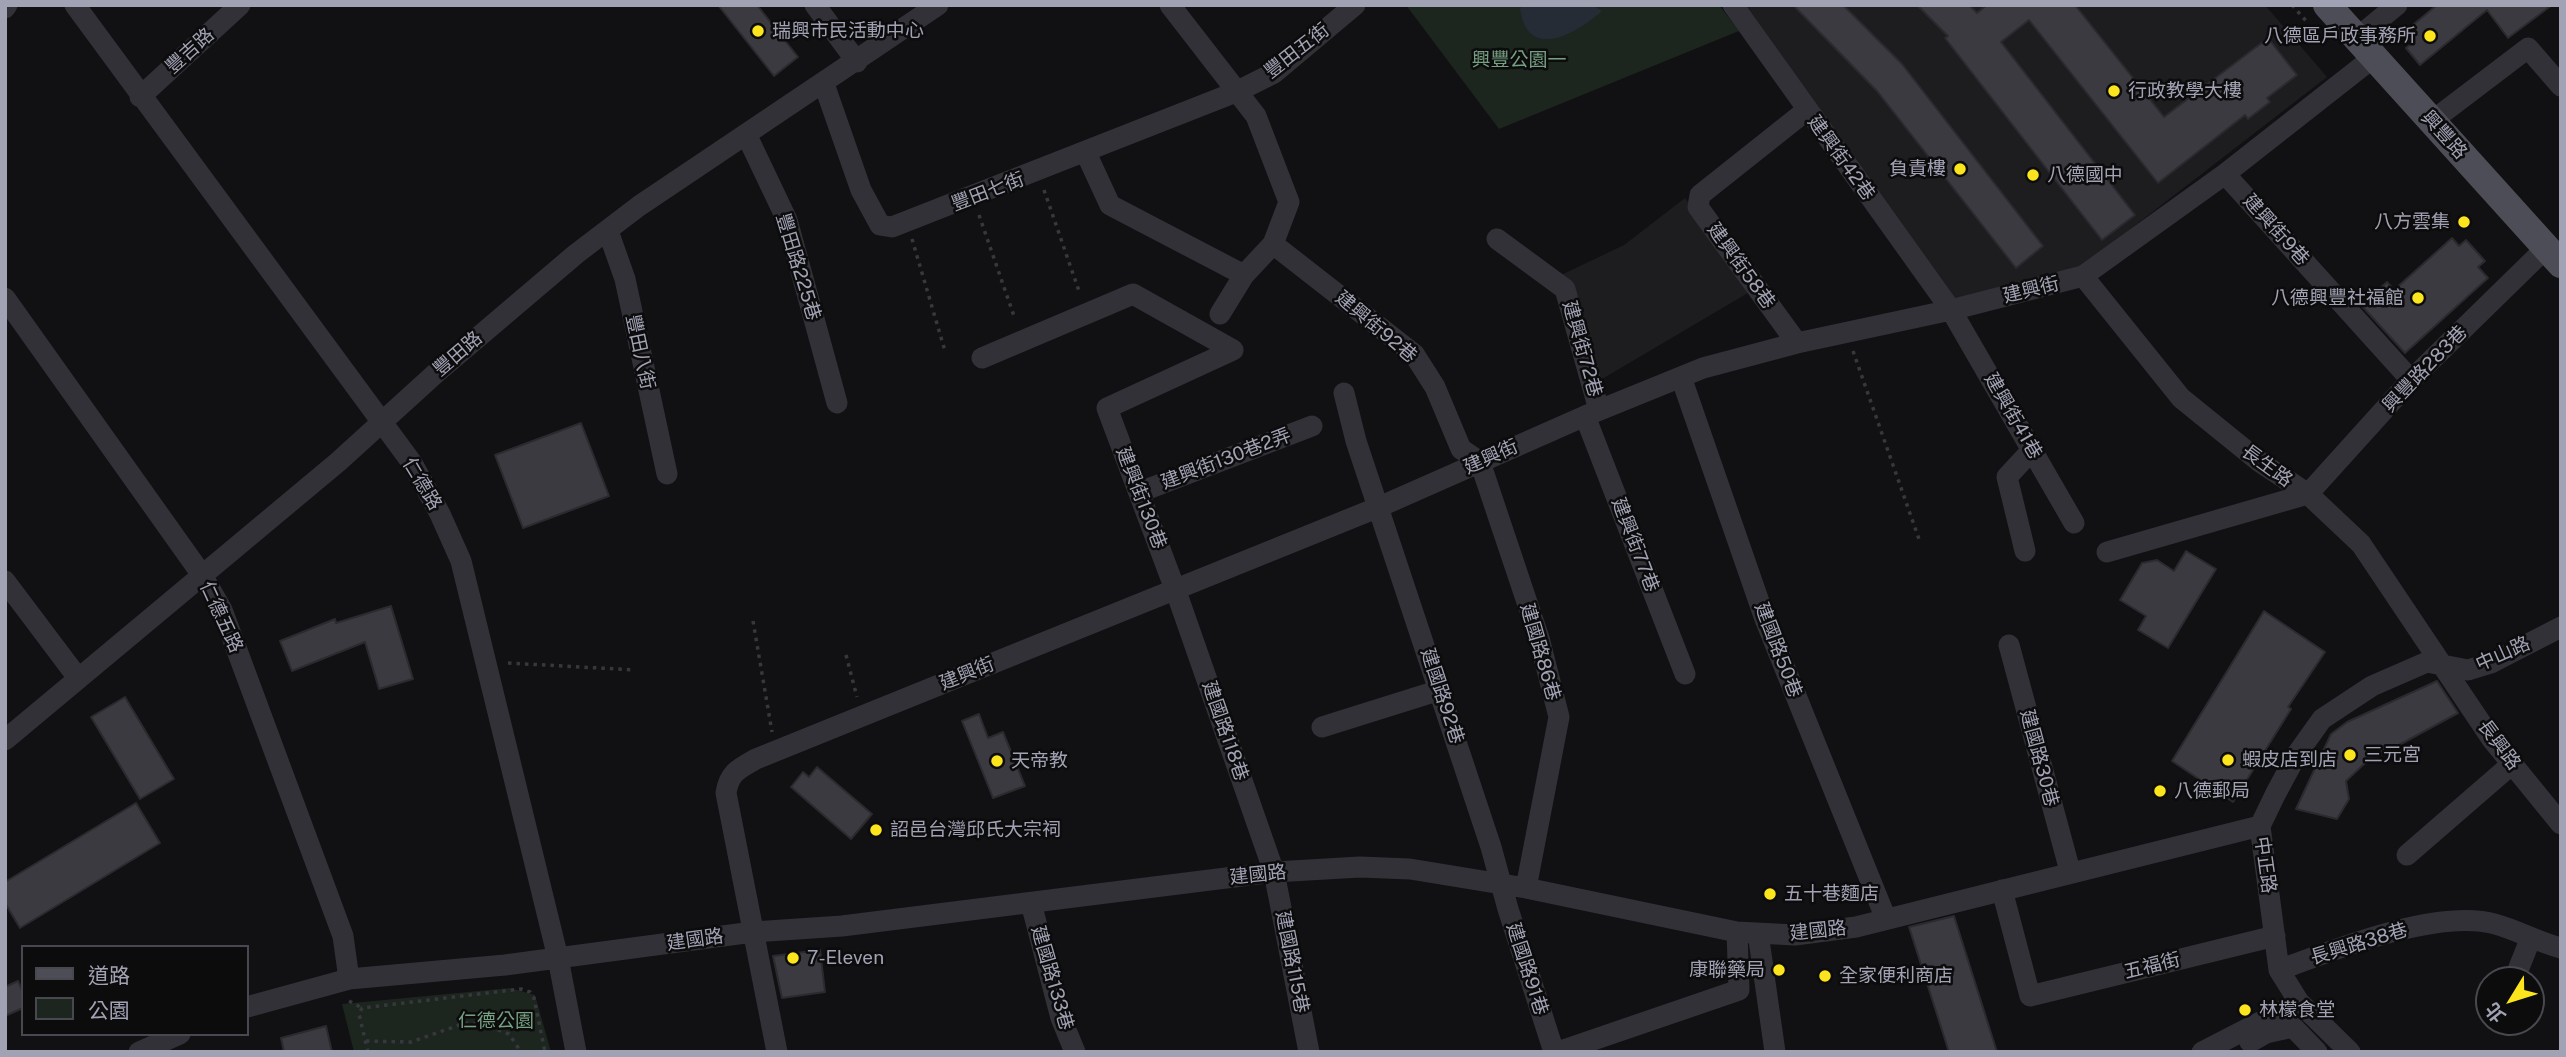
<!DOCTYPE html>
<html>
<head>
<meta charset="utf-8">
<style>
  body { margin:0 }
  #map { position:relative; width:2566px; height:1057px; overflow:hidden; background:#111012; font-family:"Public Sans","Noto Sans TC",sans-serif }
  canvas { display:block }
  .frame { position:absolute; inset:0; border:7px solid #a1a2b4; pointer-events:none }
  .legend { position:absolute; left:21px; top:945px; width:228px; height:91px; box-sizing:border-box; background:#0c0c0d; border:2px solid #484850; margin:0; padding:9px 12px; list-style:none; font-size:21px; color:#a1a2b4 }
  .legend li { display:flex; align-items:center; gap:14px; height:35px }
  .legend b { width:35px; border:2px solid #484850 }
  .north { position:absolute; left:2475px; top:966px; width:70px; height:70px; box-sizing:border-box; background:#0c0c0d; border:2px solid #484850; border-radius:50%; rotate:232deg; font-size:19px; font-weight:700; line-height:28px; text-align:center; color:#a1a2b4 }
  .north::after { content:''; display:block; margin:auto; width:24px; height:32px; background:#fde51e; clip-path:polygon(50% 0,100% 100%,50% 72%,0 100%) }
</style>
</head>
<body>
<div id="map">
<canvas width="2566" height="1057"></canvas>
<div class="frame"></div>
<ul class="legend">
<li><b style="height:9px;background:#4d4d57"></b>道路</li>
<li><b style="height:19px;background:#1d251f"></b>公園</li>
</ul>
<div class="north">北</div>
</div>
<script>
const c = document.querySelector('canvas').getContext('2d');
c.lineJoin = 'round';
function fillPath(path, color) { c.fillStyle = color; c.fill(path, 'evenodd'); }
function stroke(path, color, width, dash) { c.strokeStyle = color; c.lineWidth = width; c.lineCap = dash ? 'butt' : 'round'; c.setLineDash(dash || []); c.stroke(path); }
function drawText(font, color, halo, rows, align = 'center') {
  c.font = font + ' "Public Sans","Noto Sans TC",sans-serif'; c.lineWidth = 5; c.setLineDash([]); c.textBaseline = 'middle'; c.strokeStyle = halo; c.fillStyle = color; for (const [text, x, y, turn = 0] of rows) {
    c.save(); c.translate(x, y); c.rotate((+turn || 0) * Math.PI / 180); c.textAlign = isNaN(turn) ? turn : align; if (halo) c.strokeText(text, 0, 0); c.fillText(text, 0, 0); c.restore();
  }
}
const built = new Path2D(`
  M1746,5H2265L2327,77L2075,272L1955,301Z
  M1685,198L1753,290L1597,382L1561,275L1624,245Z`);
const green = new Path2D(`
  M1406,5H1719L1739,31L1499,129Z
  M510,988L535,995L551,1052H354L342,1004Z`);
const water = new Path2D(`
  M1524,5H1592L1602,11C1577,33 1527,63 1520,8Z`);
const building = new Path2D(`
  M718,5H757L798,57L774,76Z
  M1793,5H1843L1902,64L2043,246L2016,268L1877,91Z
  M1917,5H1969L1977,13L1987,5H2075L2164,117L2268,38L2297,75L2267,98L2270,102L2248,119L2245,115L2158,183L2029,20L2001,42L2135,215L2102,240L1945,38L1948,36Z
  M2437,5H2552L2508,38L2487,10L2420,65L2406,48L2411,44L2403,33Z
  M2452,238L2459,246L2466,240L2485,261L2478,267L2488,278L2405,353L2361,305L2387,282L2394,290Z
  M581,423L609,496L523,528L495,455Z
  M2186,551L2216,569L2168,648L2138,630L2146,616L2120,600L2142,563L2157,560L2174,571Z
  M391,606L413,679L379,689L365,642L292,671L280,641L335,619L336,623Z
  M2264,611L2325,652L2288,707L2291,709L2233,802L2172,761Z
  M2437,681L2458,713L2364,764L2346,781L2349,799L2337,819L2296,809L2331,734L2347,722Z
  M125,697L174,779L140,799L91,717Z
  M979,714L988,738L1003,732L1025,786L993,798L962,721Z
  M817,767L872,814L851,839L791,787L803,772L809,777Z
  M136,803L160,843L20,928L5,903V882Z
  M1954,916L1997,1052H1949L1909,927Z
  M820,950L825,992L782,998L773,956Z
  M18,981L23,992V1008L5,1016V987Z
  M326,1026L332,1052H284L281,1038Z`);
const path = new Path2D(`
  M2292,5L2307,22
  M1044,190L1080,294
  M979,215L1015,319
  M912,239L945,351
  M1853,351L1920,542
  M753,621L772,732
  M846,655L857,697
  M508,663L635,670
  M349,1001L362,1008
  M366,1041L411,1042L465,1023L484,1025L509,1034L521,1052
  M368,1052L359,1014L362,1008L521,989L530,992L534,998L545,1052`);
const minor = new Path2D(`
  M75,5L412,463L440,514L461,561L558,958L576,1052
  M815,5L857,62
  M1170,5L1256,116L1289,202L1273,244L1244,275L1220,314
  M1733,5L1951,310L2074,523
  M5,8L7,5
  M2357,38L2397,5
  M824,84L861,190L880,225L892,227L1236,92L1274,73L1355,5
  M140,97L240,5
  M2432,121L2528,48L2561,86
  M747,136L787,220L837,403
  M1086,153L1110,205L1244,275
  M2225,174L2411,380
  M608,231L625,279L667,474
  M1497,239L1565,289L1599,410
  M1273,244L1414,354L1435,387L1461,449L1480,462L1539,638L1559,717L1526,888
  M2083,276L2181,398L2260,462L2308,494L2361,544L2491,738L2561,824
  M5,298L202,575L222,610L343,936L349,979
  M1797,343L1698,207L1700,195L1807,110
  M1233,350L1107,408L1178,597L1274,872L1309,1052
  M982,358L1133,294L1233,350
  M1681,377L1765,619L1886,919
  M1344,393L1356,441L1491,847L1508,909L1554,1052
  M1585,416L1685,674
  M1140,492L1312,426
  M2025,551L2007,477L2032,450
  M2107,552L2308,494L2411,380L2546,248
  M5,581L78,678
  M2009,645L2070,871
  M1322,727L1440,690
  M5,740L338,462L436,373L576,254L639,206L938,5
  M2407,855L2512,764
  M2002,890L2030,996L2275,936
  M1031,903L1061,1018L1075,1052
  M1758,933L1775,1052
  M2279,970C2333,950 2438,908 2495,924C2517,930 2538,942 2561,948
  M2514,980L2530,940
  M247,1007L349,979L505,965L753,932L842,926L1274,872L1360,867L1410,869L1526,888L1737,932L1795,935L1856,927L2260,826
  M2250,1042L2266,1033L2293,1027L2317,1052
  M139,1052L180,1034
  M777,1052L726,793C729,773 738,769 756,759L1379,507L1585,416L1703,368L1797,343L1951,310L2083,276L2225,174L2374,57
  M1558,1052L1739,990L1737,932
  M2202,1052L2299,1002
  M2350,1052L2299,1002L2279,970L2260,826L2276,793L2297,754L2322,719L2372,686L2427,662L2468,670L2491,663L2561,627`);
const major = new Path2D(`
  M2327,5L2561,264`);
const markers = [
  [758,31,7,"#fde51e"],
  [2430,36,7,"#fde51e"],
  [2114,91,7,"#fde51e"],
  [1960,169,7,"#fde51e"],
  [2033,175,7,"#fde51e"],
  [2464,222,7,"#fde51e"],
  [2418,298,7,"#fde51e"],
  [2350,755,7,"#fde51e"],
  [2228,760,7,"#fde51e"],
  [997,761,7,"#fde51e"],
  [2160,791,7,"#fde51e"],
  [876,830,7,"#fde51e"],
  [1770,894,7,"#fde51e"],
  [793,958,7,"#fde51e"],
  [1779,970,7,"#fde51e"],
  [1825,976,7,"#fde51e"],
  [2245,1010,7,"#fde51e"]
];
const poiNames = [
  ["瑞興市民活動中心",772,31],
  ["八德區戶政事務所",2416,36,"right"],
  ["行政教學大樓",2128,91],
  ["負責樓",1946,169,"right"],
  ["八德國中",2047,175],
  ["八方雲集",2450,222,"right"],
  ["八德興豐社福館",2404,298,"right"],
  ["三元宮",2364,755],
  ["蝦皮店到店",2242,760],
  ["天帝教",1011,761],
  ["八德郵局",2174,791],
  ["詔邑台灣邱氏大宗祠",890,830],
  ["五十巷麵店",1784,894],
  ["7-Eleven",807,958],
  ["康聯藥局",1765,970,"right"],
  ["全家便利商店",1839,976],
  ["林檬食堂",2259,1010]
];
const streetNames = [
  ["豐吉路",190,51,-42],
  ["豐田五街",1297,51,-38],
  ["興豐路",2444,135,48],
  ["建興街42巷",1841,158,54],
  ["豐田七街",988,192,-21],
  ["建興街9巷",2276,230,48],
  ["建興街58巷",1741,266,54],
  ["豐田路225巷",798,267,73],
  ["建興街",2031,290,-14],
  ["建興街92巷",1376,327,40],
  ["建興街72巷",1582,349,74],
  ["豐田八街",640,352,78],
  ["豐田路",458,354,-41],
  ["興豐路283巷",2425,369,-46],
  ["建興街41巷",2013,416,60],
  ["建興街",1491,457,-24],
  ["建興街130巷2弄",1226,459,-21],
  ["長生路",2267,466,36],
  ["仁德路",422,484,59],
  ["建興街130巷",1141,498,69],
  ["建興街77巷",1635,545,69],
  ["仁德五路",221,617,65],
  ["建國路50巷",1778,650,69],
  ["建國路86巷",1540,652,74],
  ["中山路",2503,654,-24],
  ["建興街",967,674,-22],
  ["建國路92巷",1442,696,72],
  ["建國路118巷",1225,731,71],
  ["長興路",2499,745,53],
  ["建國路30巷",2039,758,75],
  ["中正路",2265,865,82],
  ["建國路",1258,875,-6],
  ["建國路",1818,931,-6],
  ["建國路",695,940,-8],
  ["長興路38巷",2359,944,-17],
  ["建國路115巷",1292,962,79],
  ["五福街",2152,966,-14],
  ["建國路91巷",1527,969,72],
  ["建國路133巷",1052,978,74]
];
const parkNames = [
  ["興豐公園一",1519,60],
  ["仁德公園",496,1021]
];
fillPath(built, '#1d1c1f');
fillPath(green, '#1d251f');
fillPath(water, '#262c36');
fillPath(building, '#3a3a40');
stroke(building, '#2b2a2e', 2);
stroke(path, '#37383e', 3.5, [3.5, 5]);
stroke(minor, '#323137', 21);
stroke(major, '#4d4d57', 28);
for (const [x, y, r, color] of markers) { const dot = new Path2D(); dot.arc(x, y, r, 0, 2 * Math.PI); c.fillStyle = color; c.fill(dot); stroke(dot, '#0c0c0d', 2.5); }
drawText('19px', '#a1a2b4', '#0c0c0d', poiNames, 'left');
drawText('19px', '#a1a2b4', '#0c0c0d', streetNames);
drawText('19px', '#76a082', '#0c0c0d', parkNames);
</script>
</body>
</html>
